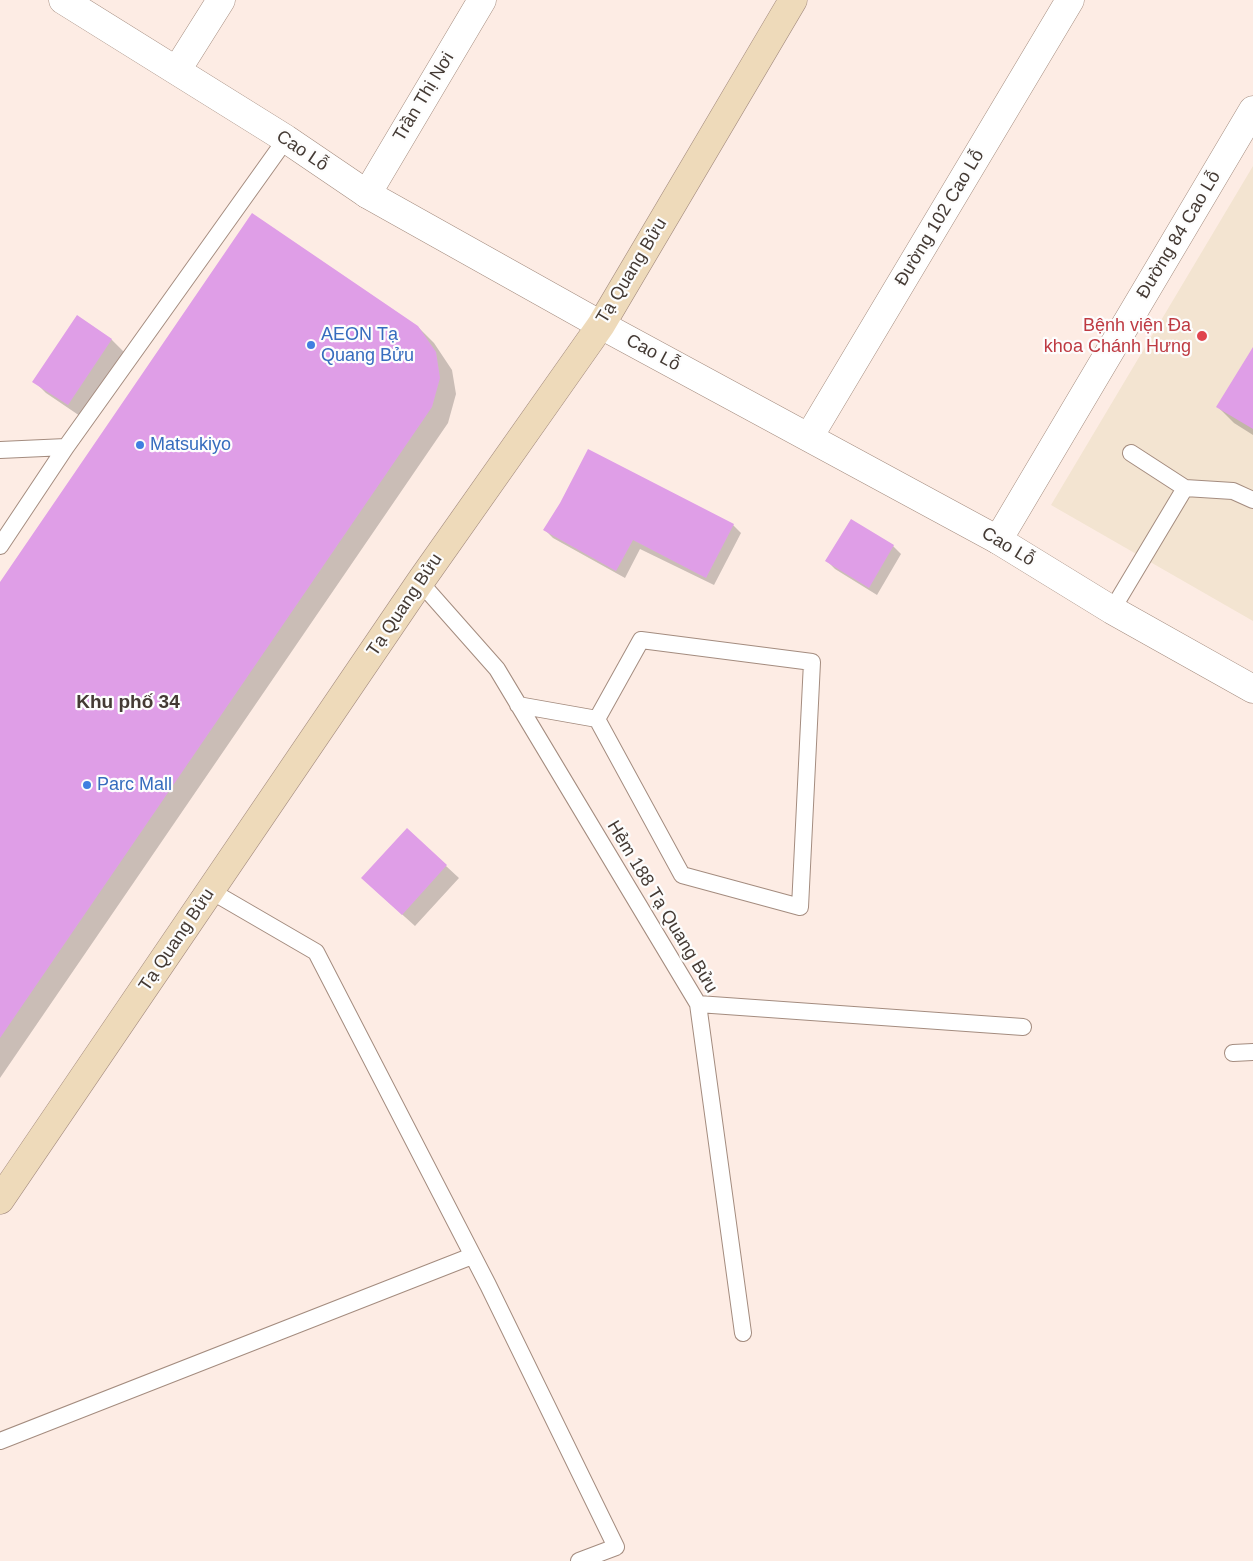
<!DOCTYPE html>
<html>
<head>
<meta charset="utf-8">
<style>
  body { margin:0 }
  canvas { display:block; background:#fdece4 }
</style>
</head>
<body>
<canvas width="1253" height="1561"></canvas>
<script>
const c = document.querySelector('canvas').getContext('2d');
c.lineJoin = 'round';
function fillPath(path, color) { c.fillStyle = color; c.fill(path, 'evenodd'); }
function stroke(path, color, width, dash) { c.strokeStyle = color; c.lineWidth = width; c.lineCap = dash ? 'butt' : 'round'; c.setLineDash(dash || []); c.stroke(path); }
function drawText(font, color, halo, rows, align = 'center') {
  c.font = font + ' Helvetica,sans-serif'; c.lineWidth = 4.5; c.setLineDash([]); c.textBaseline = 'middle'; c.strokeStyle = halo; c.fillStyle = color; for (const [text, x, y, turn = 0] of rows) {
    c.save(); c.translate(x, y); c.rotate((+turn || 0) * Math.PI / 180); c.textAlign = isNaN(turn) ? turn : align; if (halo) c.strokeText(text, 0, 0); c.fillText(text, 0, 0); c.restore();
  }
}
const medical = new Path2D(`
  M1253,166V621L1051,505Z`);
const shadow = new Path2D(`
  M77,317L112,340L124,352L80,416L46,393L34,381Z
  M418,327L434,343L452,370L456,394L448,423L0,1078V585Z
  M1253,349V435L1234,423L1218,407Z
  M851,521L893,546L901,554L877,595L835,569L827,561Z
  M733,525L741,533L714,585L640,549L625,578L553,538L545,530Z
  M407,830L459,878L415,926L375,890Z`);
const building = new Path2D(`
  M252,213L418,326L436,352L440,378L432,407L0,1038V582Z
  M77,315L112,339L68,405L32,382Z
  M1253,347V429L1216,407Z
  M588,449L734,524L706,578L633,540L616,571L543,530L560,503Z
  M851,519L894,545L869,588L825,561Z
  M407,828L447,865L402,915L361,878Z`);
const service = new Path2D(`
  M0,450L66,447L286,139
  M1131,453L1185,488L1233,491L1253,500
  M0,546L66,447
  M420,582L497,669L698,1004L743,1333
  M1112,610L1185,488
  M518,705L597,719L641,640L812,662L800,907L682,875L597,719
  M211,891L316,952L488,1285L616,1547L579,1561
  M698,1004L1023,1027
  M1233,1053L1253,1052
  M0,1441L472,1256`);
const minor = new Path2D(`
  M177,70L221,0
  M367,194L482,0
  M809,437L1070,0
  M998,540L1253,110`);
const tertiary = new Path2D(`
  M63,0L286,139L367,194L601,325L998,540L1112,610L1253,689`);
const secondary = new Path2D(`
  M0,1200L420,582L601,325L793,0`);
const markers = [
  [1202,336,6,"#e0444e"],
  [311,345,5,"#3f7fe0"],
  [140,445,5,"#3f7fe0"],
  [87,785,5,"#3f7fe0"]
];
const streetNames = [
  ["Trần Thị Nơi",424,97,-59],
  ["Cao Lỗ",302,151,34],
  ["Đường 102 Cao Lỗ",940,218,-59],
  ["Đường 84 Cao Lỗ",1179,235,-59],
  ["Tạ Quang Bửu",632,271,-59],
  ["Cao Lỗ",653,353,28],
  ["Cao Lỗ",1008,547,31],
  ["Tạ Quang Bửu",405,605,-56],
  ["Hẻm 188 Tạ Quang Bửu",662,907,59],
  ["Tạ Quang Bửu",177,940,-56]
];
const healthNames = [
  ["Bệnh viện Đa",1191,326],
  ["khoa Chánh Hưng",1191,347]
];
const shopNames = [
  ["AEON Tạ",321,335],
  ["Quang Bửu",321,356],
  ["Matsukiyo",150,445],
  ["Parc Mall",97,785]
];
const neighbourhoodNames = [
  ["Khu phố 34",128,703]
];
fillPath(medical, '#f3e4d1');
fillPath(shadow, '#0003');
fillPath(building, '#df9ee7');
stroke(service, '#a48c7f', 18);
stroke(minor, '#a48c7f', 29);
stroke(tertiary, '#a48c7f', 29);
stroke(secondary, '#a48c7f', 29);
stroke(service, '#fff', 16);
stroke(minor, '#fff', 28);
stroke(tertiary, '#fff', 28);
stroke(secondary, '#eedaba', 28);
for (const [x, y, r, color] of markers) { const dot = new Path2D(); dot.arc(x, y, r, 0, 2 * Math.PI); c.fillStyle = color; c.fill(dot); stroke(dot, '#fdfdfd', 2); }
drawText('18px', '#443a34', '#fdfdfd', streetNames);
drawText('18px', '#be3a42', '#fdfdfd', healthNames, 'right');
drawText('18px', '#366cbe', '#fdfdfd', shopNames, 'left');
drawText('bold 19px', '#443a34', '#fdfdfd', neighbourhoodNames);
</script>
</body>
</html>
